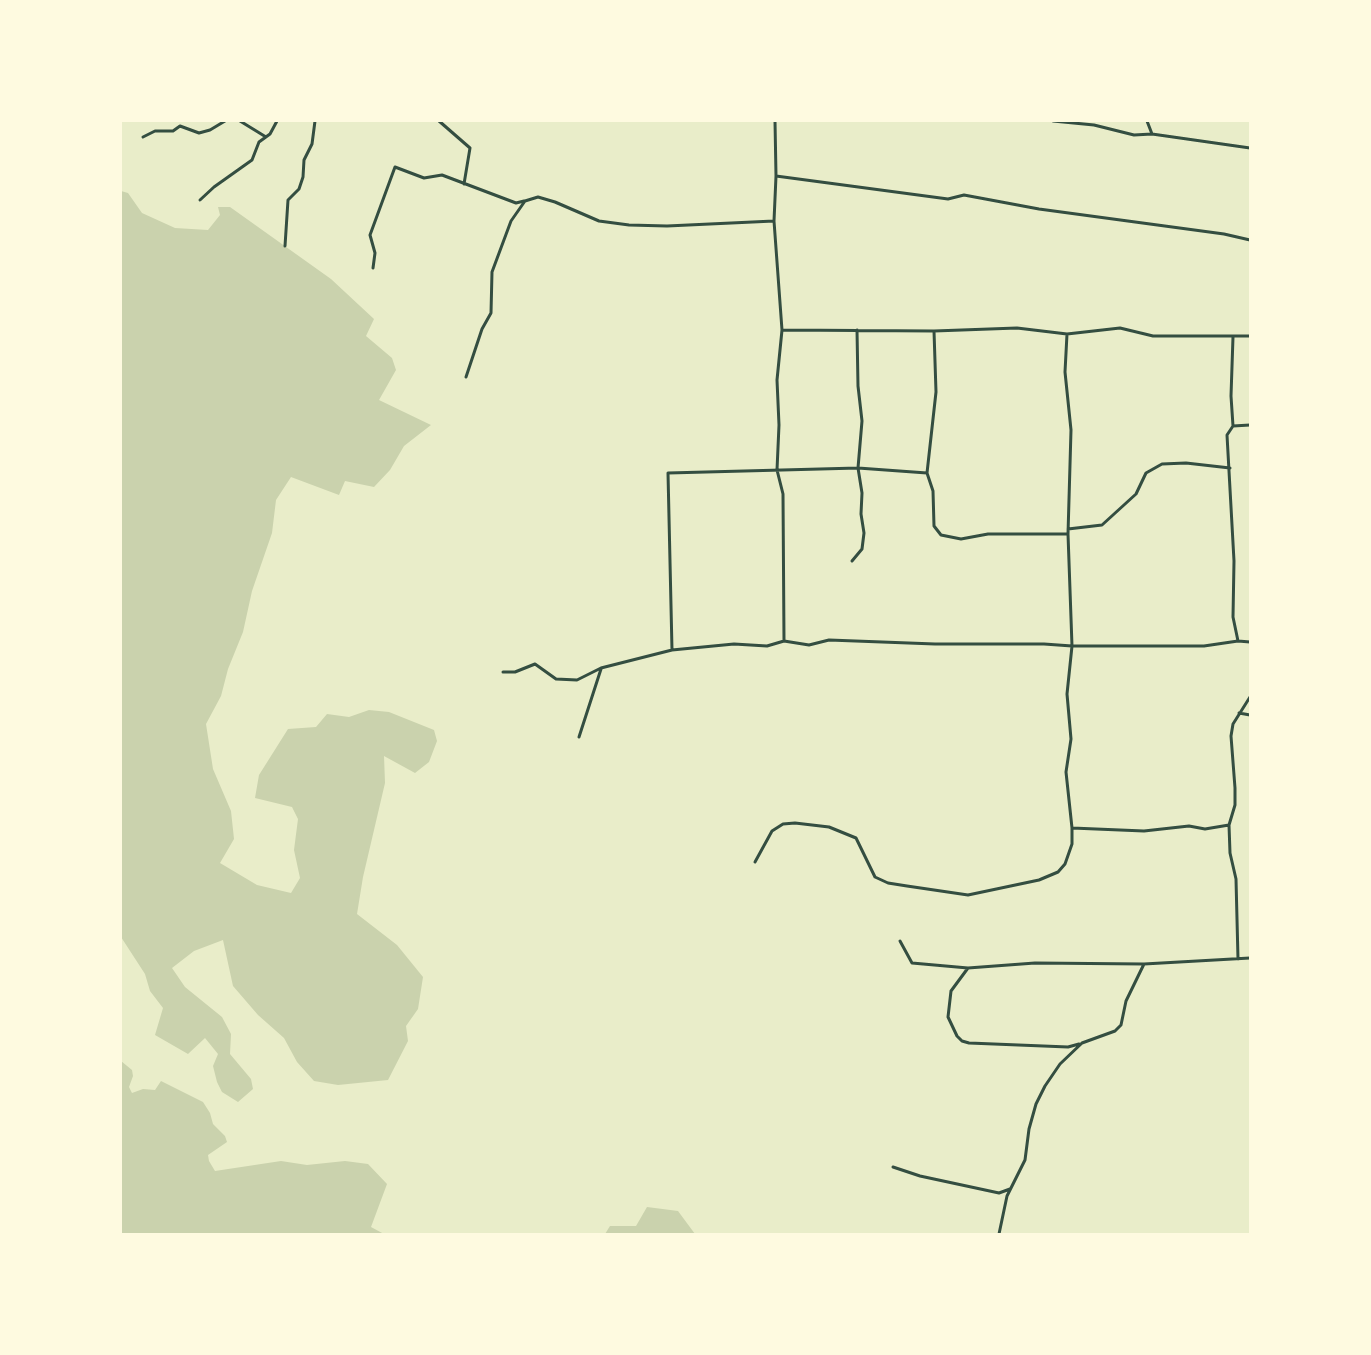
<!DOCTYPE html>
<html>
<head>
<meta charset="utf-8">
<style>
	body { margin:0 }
	#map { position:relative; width:1371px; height:1355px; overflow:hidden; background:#e9edc9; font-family:Figtree,sans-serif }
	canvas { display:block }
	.frame { position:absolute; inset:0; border:122px solid #fefae0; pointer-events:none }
</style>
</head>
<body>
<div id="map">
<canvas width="1371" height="1355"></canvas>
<div class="frame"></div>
</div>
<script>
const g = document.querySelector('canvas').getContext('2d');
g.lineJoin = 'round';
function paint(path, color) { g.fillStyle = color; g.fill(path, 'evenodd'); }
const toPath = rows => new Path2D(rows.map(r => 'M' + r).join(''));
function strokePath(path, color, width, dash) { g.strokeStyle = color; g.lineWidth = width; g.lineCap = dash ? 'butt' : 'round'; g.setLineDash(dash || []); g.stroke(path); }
const green = toPath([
	[121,191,128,193,142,213,175,228,208,230,220,215,218,207,230,207,331,279,374,319,366,336,392,358,396,370,379,400,431,425,404,446,390,470,374,487,345,481,339,495,291,477,276,500,272,533,252,591,243,632,228,669,221,696,206,724,213,769,231,811,234,839,220,863,257,885,291,893,300,878,294,850,298,819,292,807,255,798,259,775,288,729,316,727,327,714,349,717,369,710,389,712,434,730,437,741,429,762,415,773,384,756,385,783,363,877,357,914,397,945,423,977,418,1009,406,1026,408,1041,388,1080,338,1085,314,1081,297,1062,284,1038,258,1015,233,986,223,940,194,951,172,968,185,987,222,1017,231,1034,230,1054,251,1079,253,1089,238,1102,222,1092,217,1082,213,1066,218,1054,205,1038,188,1054,155,1035,163,1008,150,991,145,974,121,937],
	[121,1061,132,1070,133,1076,129,1087,132,1093,143,1089,155,1090,161,1081,203,1102,210,1113,213,1124,225,1136,227,1142,208,1155,209,1161,215,1171,281,1161,307,1165,345,1161,368,1164,387,1184,371,1227,384,1234,121,1234],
	[647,1207,678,1211,695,1234,605,1234,610,1226,636,1226]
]);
const minor = toPath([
	[240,121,266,137],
	[439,121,470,148,464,184],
	[775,121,776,176,774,221,782,330,777,380,779,425,777,470,783,494,784,641],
	[1053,121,1094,125,1134,135,1152,134,1250,148],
	[1147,121,1152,134],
	[143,137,155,131,173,131,180,126,199,133,210,130,225,121],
	[776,176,948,199,964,195,1039,209,1224,234,1250,240],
	[200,200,214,187,252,160,259,142,270,134,277,121],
	[285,246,288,200,299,189,303,177,304,160,312,144,315,121],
	[373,268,375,253,370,235,395,167,424,178,442,175,516,203,524,201],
	[782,330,934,331,1017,328,1067,334,1120,328,1153,336,1250,336],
	[1233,337,1231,396,1233,426,1227,435,1234,561,1233,617,1238,641],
	[466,377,482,329,491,313,492,272,511,221,525,201,538,197,555,202,599,221,629,225,667,226,774,221],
	[1233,426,1250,425],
	[927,473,933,491,934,526,941,535,961,539,988,534,1068,534],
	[1068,529,1102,525,1136,494,1146,473,1162,464,1186,463,1230,468],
	[852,561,862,549,864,533,861,514,862,493,858,468,862,421,858,386,857,330],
	[672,650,668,473,858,468,927,473,936,392,934,331],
	[503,672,515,672,535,664,556,679,577,680,601,668,672,650,734,644,767,646,784,641,809,645,829,640,935,644,1044,644,1072,646,1204,646,1238,641,1250,642],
	[1239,713,1250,715],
	[579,737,601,669],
	[1072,828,1144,831,1189,826,1205,829,1229,825],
	[755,862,772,831,783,824,795,823,829,827,856,838,875,877,888,883,907,886,968,895,1039,880,1058,872,1065,864,1072,844,1072,828,1066,772,1071,739,1067,694,1072,646,1068,534,1071,430,1065,372,1067,334],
	[900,941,912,963,968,968,1035,963,1144,964,1250,958],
	[1238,959,1236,879,1230,853,1229,825,1235,805,1235,788,1231,736,1233,724,1250,697],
	[968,968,951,991,948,1017,957,1036,962,1041,969,1043,1068,1047,1079,1044],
	[893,1167,920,1176,999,1193,1010,1189],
	[999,1234,1007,1196,1025,1160,1029,1129,1036,1104,1045,1086,1060,1064,1082,1043,1115,1031,1121,1025,1126,1001,1144,964]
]);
paint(green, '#cad2ad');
strokePath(minor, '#344e41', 3);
</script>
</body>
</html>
